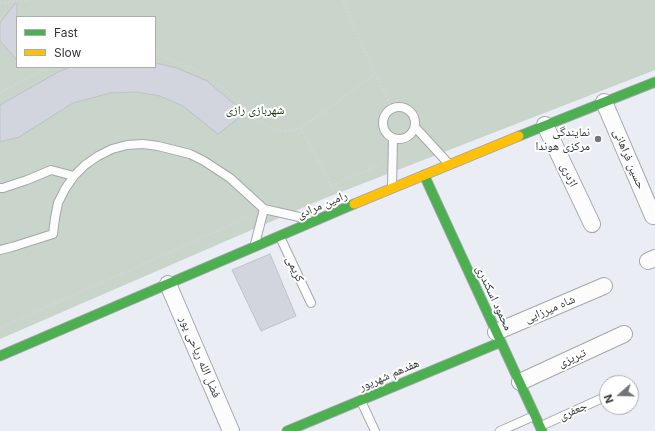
<!DOCTYPE html>
<html>
<head>
<meta charset="utf-8">
<style>
	body { margin:0 }
	#map { position:relative; width:655px; height:431px; overflow:hidden; background:#eaeef4; font-family:Inter,sans-serif }
	canvas { display:block }
	.legend { position:absolute; left:16px; top:16px; width:140px; height:52px; box-sizing:border-box; background:#fff; border:1px solid #acadaf; margin:0; padding:5px 7px; list-style:none; font-size:12px; color:#303337 }
	.legend li { display:flex; align-items:center; gap:8px; height:20px }
	.legend b { width:20px; border:1px solid #acadaf }
	.north { position:absolute; left:599px; top:375px; width:40px; height:40px; box-sizing:border-box; background:#fff; border:1px solid #acadaf; border-radius:50%; rotate:250deg; font-size:11px; font-weight:700; line-height:16px; text-align:center; color:#303337 }
	.north::after { content:''; display:block; margin:auto; width:14px; height:18px; background:#717479; clip-path:polygon(50% 0,100% 100%,50% 72%,0 100%) }
</style>
</head>
<body>
<div id="map">
<canvas width="655" height="431"></canvas>
<ul class="legend">
<li><b style="height:5px;background:#4caf50"></b>Fast</li>
<li><b style="height:5px;background:#ffc107"></b>Slow</li>
</ul>
<div class="north">N</div>
</div>
<script>
const g = document.querySelector('canvas').getContext('2d');
g.lineJoin = 'round';
function paint(path, color) { g.fillStyle = color; g.fill(path, 'evenodd'); }
const toPath = rows => new Path2D(rows.map(r => 'M' + r).join(''));
function strokePath(path, color, width, dash) { g.strokeStyle = color; g.lineWidth = width; g.lineCap = dash ? 'butt' : 'round'; g.setLineDash(dash || []); g.stroke(path); }
function drawText(font, color, halo, rows, align = 'center') {
  g.font = font + ' Inter,"Noto Naskh Arabic",sans-serif'; g.lineWidth = 4; g.setLineDash([]); g.textBaseline = 'middle'; g.strokeStyle = halo; g.fillStyle = color; for (const [text, x, y, turn = 0] of rows) {
    g.save(); g.translate(x, y); g.rotate((+turn || 0) * Math.PI / 180); g.textAlign = isNaN(turn) ? turn : align; if (halo) g.strokeText(text, 0, 0); g.fillText(text, 0, 0); g.restore();
  }
}
const green = toPath([
	[0,0,655,0,655,70,323,199,0,339],
	[17,17,155,17,155,67,17,67]
]);
const building = toPath([
	[17,1,17,60,0,41,0,23,17,1],
	[155,63,177,68,207,81,245,113,218,134,183,106,160,96,136,92,110,93,73,103,19,137,0,142,0,105,60,71,71,67,155,67,155,63],
	[270,254,296,316,261,331,232,270,270,254]
]);
const path = toPath([
	[0,3,33,0],
	[155,55,168,59,194,69,223,88,262,123,276,130,287,131,301,128,375,74,342,0],
	[375,74,392,108],
	[0,93,48,67],
	[301,128,334,191],
	[331,186,378,166],
	[0,328,248,217]
]);
const lane = toPath([
	'383 123a16 16 0 1 1 32 0a16 16 0 1 1-32 0Z',
	[415,127,448,163],
	[392,186,393,139],
	[0,188,3,188,27,180,51,170,74,176],
	[280,237,311,303],
	[255,244,264,209,308,219],
	[0,250,12,247,53,234,55,218,58,203,65,189,74,176,85,165,98,156,112,149,127,145,143,144,158,146,190,154,204,161,230,178,264,209],
	[361,401,375,431],
	[541,426,607,396],
	[500,431,534,416]
]);
const street = toPath([
	[604,102,653,216],
	[545,125,592,224],
	[648,261,655,258],
	[168,284,231,431],
	[496,332,604,286],
	[520,382,624,334]
]);
const fast = toPath([
	[519,136,655,82],
	[424,175,542,431],
	[0,356,354,204],
	[287,431,501,342]
]);
const slow = toPath([
	[354,204,519,136]
]);
const markers = [
	[598,139,4,"#717479"]
];
const parkNames = [
	["شهربازی رازی",255,110]
];
const poiNames = [
	["نمایندگی",590,132],
	["مرکزی هوندا",590,146]
];
const streetNames = [
	["حسین فراهانی",629,159,67],
	["اژدری",569,175,65],
	["رامین مرادی",322,205,-23],
	["کریمی",295,269,65],
	["محمود اسکندری",494,298,65],
	["شاه میرزایی",550,309,-23],
	["فضل الله ریاحی پور",200,357,67],
	["تبریزی",572,358,-24],
	["هفدهم شهریور",389,375,-23],
	["جعفری",573,411,-24]
];
paint(green, '#c9d4cb');
paint(building, '#d3d5de');
strokePath(building, '#bfc1c6', 1);
strokePath(lane, '#a4a7ab', 10);
strokePath(street, '#a4a7ab', 18);
strokePath(fast, '#a4a7ab', 11);
strokePath(slow, '#a4a7ab', 11);
strokePath(path, '#d3d4d5', 2.5, [2, 2]);
strokePath(lane, '#fcfcfd', 8);
strokePath(street, '#fcfcfd', 16);
strokePath(fast, '#4caf50', 9);
strokePath(slow, '#ffc107', 9);
for (const [x, y, r, color] of markers) { const dot = new Path2D(); dot.arc(x, y, r, 0, 2 * Math.PI); g.fillStyle = color; g.fill(dot); strokePath(dot, '#fff', 1.5); }
drawText('12px', '#153109', '#fff', parkNames);
drawText('12px', '#303337', '#fff', poiNames, 'right');
drawText('12px', '#303337', '#fff', streetNames);
</script>
</body>
</html>
